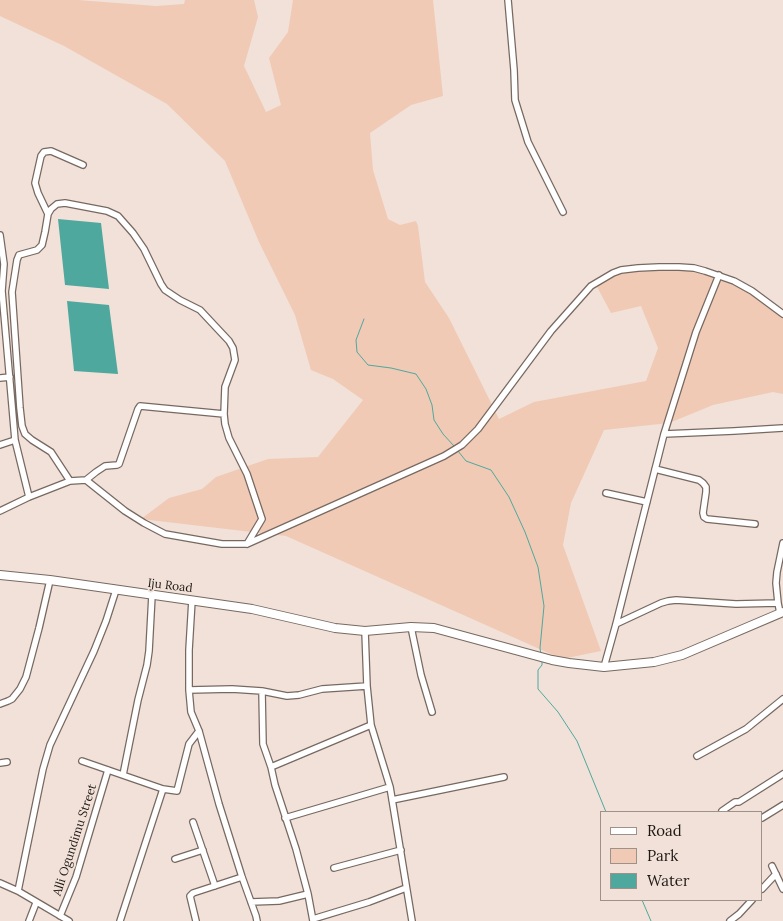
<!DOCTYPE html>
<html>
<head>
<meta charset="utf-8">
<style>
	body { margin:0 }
	#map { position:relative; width:783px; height:921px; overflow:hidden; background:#f1e1d8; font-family:Lora,serif }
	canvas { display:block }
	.legend { position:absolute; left:600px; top:811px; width:162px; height:90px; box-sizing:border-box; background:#f1e1d8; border:1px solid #9d918a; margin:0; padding:6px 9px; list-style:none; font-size:15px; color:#1e1815 }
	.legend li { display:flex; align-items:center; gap:10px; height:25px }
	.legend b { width:25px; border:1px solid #9d918a }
</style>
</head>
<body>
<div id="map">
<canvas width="783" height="921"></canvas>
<ul class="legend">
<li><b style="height:6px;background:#fff"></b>Road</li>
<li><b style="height:14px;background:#f0cab5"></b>Park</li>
<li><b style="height:14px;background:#4fa89e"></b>Water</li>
</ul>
</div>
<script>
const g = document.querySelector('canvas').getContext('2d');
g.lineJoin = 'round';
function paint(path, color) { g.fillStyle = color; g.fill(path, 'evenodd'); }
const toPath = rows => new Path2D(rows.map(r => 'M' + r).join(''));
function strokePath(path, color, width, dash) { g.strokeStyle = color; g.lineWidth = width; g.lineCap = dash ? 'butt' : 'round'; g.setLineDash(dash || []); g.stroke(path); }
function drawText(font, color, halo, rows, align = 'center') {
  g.font = font + ' Lora,serif'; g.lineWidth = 4; g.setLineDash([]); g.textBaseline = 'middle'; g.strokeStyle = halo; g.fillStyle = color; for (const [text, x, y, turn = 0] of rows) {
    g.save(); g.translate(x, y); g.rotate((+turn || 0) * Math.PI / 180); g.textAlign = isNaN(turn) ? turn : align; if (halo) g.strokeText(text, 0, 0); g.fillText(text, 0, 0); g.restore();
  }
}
const green = toPath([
	[0,0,78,0,156,6,184,4,185,0,254,0,258,17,244,66,266,112,281,105,269,58,288,32,293,0,433,0,443,96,411,105,370,133,373,170,388,219,400,225,416,221,418,226,425,282,449,318,499,419,534,402,646,381,658,348,641,306,611,313,596,285,614,275,653,268,705,272,743,289,783,316,783,394,773,392,713,405,669,423,604,430,571,503,563,545,601,651,562,659,286,536,141,519,169,498,202,489,216,477,268,459,318,457,363,400,333,379,311,370,295,315,259,242,225,161,167,104,64,46,0,16]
]);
const water = toPath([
	[58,219,101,223,109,289,65,285],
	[67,301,109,305,118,374,74,371]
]);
const stream = toPath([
	[364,319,356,340,357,352,368,365,391,368,416,374,426,389,432,405,434,420,443,434,454,446],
	[458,451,466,461,491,470,509,497,525,532,538,567,544,606,540,648,541,655],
	[542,661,542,665,538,670,538,689,558,712,577,741,606,812],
	[642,900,651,921]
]);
const minor = toPath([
	[508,0,514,70,515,100,528,142,563,212],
	[48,214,38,193,35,183,41,156,44,152,51,151,83,165],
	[0,235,4,264,2,291,15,440,29,497],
	[0,378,10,377],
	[664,434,734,431,783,428],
	[0,445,15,440],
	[655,469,699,480,703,483,706,487,706,492,703,513,704,517,707,519,755,524],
	[86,480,125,511,144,523,165,534,222,544,247,544,444,456,462,445,478,429,551,331,591,286,613,273,621,270,638,268,659,267,679,267,694,268,705,271,734,281,752,291,783,314],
	[70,481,51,452,32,440,25,434,22,426,20,408,12,292,17,260,19,255,37,250,42,245,45,232,48,214,51,209,57,204,65,203,107,211,118,216,133,233,144,249,161,284,165,290,180,300,200,310,229,341,233,348,235,360,225,387,224,414,225,424,229,438,247,474,262,519,247,544],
	[606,493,647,502],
	[0,511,29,497,70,481,86,480,96,472,105,466,117,465,119,464,138,409,140,406,224,414],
	[192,600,189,650,189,690,191,712,199,731,219,804,242,877,256,916,257,921],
	[778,603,776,583,777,572,783,543],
	[616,624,661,603,668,601,676,600,736,604,778,603,780,613],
	[411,627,421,675,432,712],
	[365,631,367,686,371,725,390,787,412,921],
	[604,667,616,624,664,434,696,332,719,275],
	[189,690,232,689,262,691,287,696,299,695,322,689,367,686],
	[262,691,263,744,271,767,275,785,296,849,308,894,313,921],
	[0,704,8,701,12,699,20,689,26,677,39,628,50,580],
	[697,756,746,729,783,699],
	[82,761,163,789,177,791,189,744,199,731],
	[0,763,7,762],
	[271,767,371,725],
	[123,775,138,700,147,665,149,651,152,595],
	[392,800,504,777],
	[722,811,735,802,739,802,783,774],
	[285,818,390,787],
	[762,818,783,805],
	[193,822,215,886],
	[175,859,203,850],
	[772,866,783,889],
	[334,868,401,850],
	[0,883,18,891,69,921],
	[762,889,776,874],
	[18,891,38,793,43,769,50,745,94,651,106,621,116,590],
	[251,902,279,901,308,894],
	[60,916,76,877,108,770],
	[313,919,369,902,406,888],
	[29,921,36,903],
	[120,921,163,789],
	[196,921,190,896,193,893,242,877],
	[730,921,739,914,752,900]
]);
const secondary = toPath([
	[0,575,50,580,252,609,335,628,365,631,411,627,434,628,552,660,569,663,604,667,654,662,682,655,783,612]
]);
const streetNames = [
	["Iju Road",170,586,7],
	["Alli Ogundimu Street",75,840,-72]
];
paint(green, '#f0cab5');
paint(water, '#4fa89e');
strokePath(stream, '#4fa89e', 1);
strokePath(minor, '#776961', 8);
strokePath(secondary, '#776961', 10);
strokePath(minor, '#fff', 5.5);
strokePath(secondary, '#fff', 8);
drawText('12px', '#1e1815', '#f1e1d8', streetNames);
</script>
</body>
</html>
